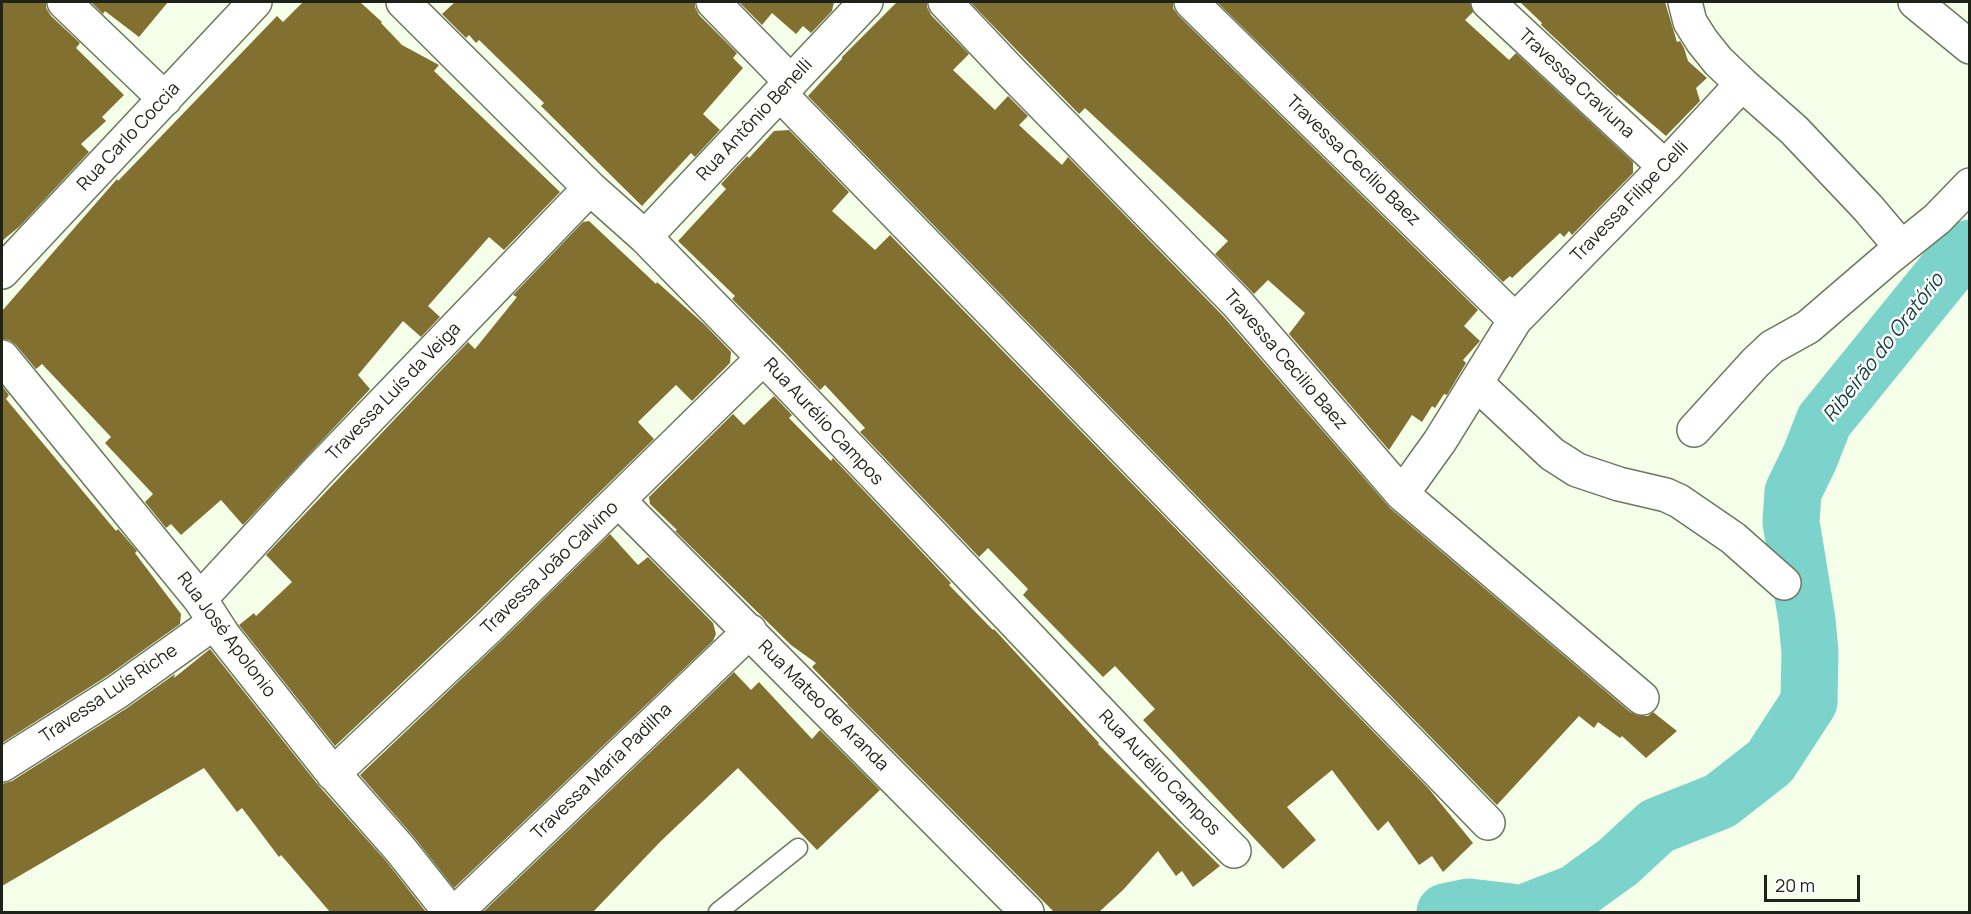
<!DOCTYPE html>
<html>
<head>
<meta charset="utf-8">
<style>
	body { margin:0 }
	#map { position:relative; width:1971px; height:914px; overflow:hidden; background:#f5fee8; font-family:Manrope,sans-serif }
	canvas { display:block }
	.frame { position:absolute; inset:0; border:3px solid #1e2218; pointer-events:none }
	.scale { position:absolute; left:1764px; top:875px; width:96px; height:27px; box-sizing:border-box; border:3px solid #1e2218; border-top:0; padding-left:8px; font-size:18px; line-height:21px; white-space:nowrap; color:#1e2218; -webkit-text-stroke:4px #fff; paint-order:stroke }
</style>
</head>
<body>
<div id="map">
<canvas width="1971" height="914"></canvas>
<div class="frame"></div>
<div class="scale">20 m</div>
</div>
<script>
const g = document.querySelector('canvas').getContext('2d');
g.lineJoin = 'round';
const toPath = rows => new Path2D(rows.map(r => 'M' + r).join(''));
function strokePath(path, color, width, dash) { g.strokeStyle = color; g.lineWidth = width; g.lineCap = dash ? 'butt' : 'round'; g.setLineDash(dash || []); g.stroke(path); }
function paint(path, color) { g.fillStyle = color; g.fill(path, 'evenodd'); }
function drawText(font, color, halo, rows, align = 'center') {
  g.font = font + ' Manrope,sans-serif'; g.lineWidth = 5; g.setLineDash([]); g.textBaseline = 'middle'; g.strokeStyle = halo; g.fillStyle = color; for (const [text, x, y, turn = 0] of rows) {
    g.save(); g.translate(x, y); g.rotate((+turn || 0) * Math.PI / 180); g.textAlign = isNaN(turn) ? turn : align; if (halo) g.strokeText(text, 0, 0); g.fillText(text, 0, 0); g.restore();
  }
}
const river = toPath([
	[1445,912,1469,907,1512,912],
	[1526,912,1575,893,1618,862,1657,826,1720,801,1770,762,1809,702,1810,652,1807,620,1791,522,1793,492,1810,457,1824,421,1949,267,1970,248]
]);
const building = toPath([
	[2,2,46,2,46,8,51,16,80,43,76,48,124,95,102,117,106,121,81,144,89,152,20,226,2,241],
	[91,2,168,2,139,37,105,11,103,14],
	[303,2,360,2,382,22,381,23,402,45,439,65,434,71,560,192,504,250,489,237,428,306,440,317,421,337,403,321,358,375,370,389,243,525,221,500,181,535,171,524,166,528,145,502,153,494,105,443,111,437,42,364,36,369,16,345,9,340,2,339,2,311,117,179,118,181,277,16,283,22],
	[455,2,695,2,695,7,699,15,737,53,733,58,743,68,703,114,720,130,695,157,691,153,642,206,541,106,544,103,479,40,476,43,469,35,466,38,442,14],
	[739,2,834,2,832,11,811,33,803,26,796,34,772,13,762,25],
	[897,2,927,2,927,7,931,15,969,54,953,70,995,110,1008,96,1028,116,1019,125,1062,165,1068,157,1223,316,1390,508,1630,712,1639,716,1648,716,1653,712,1677,731,1646,758,1622,736,1620,738,1598,722,1594,728,1579,716,1497,805,1494,802,808,96,842,59,842,57],
	[970,2,1173,2,1173,8,1178,15,1478,310,1464,326,1480,341,1463,360,1466,363,1447,395,1444,394,1435,408,1432,406,1422,422,1412,415,1389,450,1289,334,1305,313,1268,280,1254,294,1215,254,1228,241,1085,108,1079,114],
	[1217,2,1470,2,1473,12,1465,20,1509,60,1516,53,1633,162,1633,173,1572,235,1569,231,1564,237,1560,233,1512,278,1510,276,1503,282],
	[1520,2,1665,2,1677,42,1680,41,1684,48,1688,61,1707,78,1696,88,1700,101,1666,136,1617,94,1618,97,1541,25,1542,23],
	[789,130,849,192,832,211,875,250,890,235,1429,789,1473,843,1443,872,1432,856,1419,865,1388,821,1378,831,1332,770,1287,807,1316,840,1283,869,1143,720,1155,709,1115,666,1103,677,1023,595,1028,589,988,548,979,557,860,432,865,428,825,385,820,390,780,347,732,299,735,296,678,241,726,189,721,184,747,156,749,158,774,131],
	[589,221,656,284,657,282,705,325,731,352,730,363,692,401,676,385,638,422,654,439,476,613,335,746,239,625,254,613,256,616,292,582,266,555,468,342,475,349,517,297,513,295,583,222],
	[2,386,9,395,6,399,116,531,118,529,137,551,135,553,181,614,180,624,107,676,2,743],
	[774,396,792,415,789,418,831,461,833,458,951,583,949,585,993,630,994,629,1099,743,1098,744,1220,866,1193,887,1182,871,1176,876,1158,851,1123,890,1099,912,1054,912,847,704,848,704,812,667,816,663,791,645,675,531,677,530,650,504,649,497,733,414,744,425],
	[610,534,638,565,648,557,713,623,716,634,713,641,454,888,414,837,360,775,502,640],
	[210,649,319,786,386,861,426,912,330,912,281,855,279,857,242,808,237,812,204,768,2,886,2,784,12,781,127,708,175,674,174,678],
	[734,672,751,690,759,682,812,739,820,730,880,790,817,850,738,768,661,841,593,912,483,912]
]);
const service = toPath([
	[718,912,798,848]
]);
const minor = toPath([
	[64,2,165,99],
	[403,2,590,188,645,237,779,374,1193,810,1234,851],
	[713,2,791,82],
	[945,2,1011,72,1237,303,1402,494,1642,698],
	[1191,2,1515,320],
	[1488,2,1665,167],
	[1915,2,1970,47],
	[1742,84,1794,130,1868,208,1901,247],
	[780,94,1488,823],
	[645,237,866,2],
	[2,272,255,2],
	[2,357,200,599,224,636,327,766,400,849,450,912],
	[1476,383,1552,454,1577,470,1619,484,1666,495,1679,501,1733,538,1784,583],
	[1694,430,1755,363,1772,347,1808,327,1886,260,1937,219,1970,185],
	[1402,494,1440,441,1515,320,1665,167,1742,84,1718,61,1702,41,1690,22,1685,2],
	[619,501,1027,912],
	[200,599,318,471,590,188],
	[2,765,117,692,215,622],
	[333,774,489,627,763,358],
	[456,912,750,631]
]);
const streetNames = [
	["Travessa Craviuna",1576,84,43],
	["Rua Antônio Benelli",755,120,-47],
	["Rua Carlo Coccia",129,137,-47],
	["Travessa Cecílio Baez",1353,161,44],
	["Travessa Filipe Celli",1630,202,-46],
	["Travessa Cecilio Baez",1285,360,49],
	["Travessa Luís da Veiga",394,392,-46],
	["Rua Aurélio Campos",823,422,47],
	["Travessa João Calvino",550,568,-44],
	["Rua José Apolonio",226,635,53],
	["Travessa Luís Riche",109,694,-34],
	["Rua Mateo de Aranda",823,706,45],
	["Travessa Maria Padilha",602,772,-44],
	["Rua Aurélio Campos",1159,773,46]
];
const waterNames = [
	["Ribeirão do Oratório",1884,348,-52]
];
strokePath(river, '#7bd3cb', 57);
paint(building, '#827030');
strokePath(service, '#6d775f', 21);
strokePath(minor, '#6d775f', 36);
strokePath(service, '#fff', 18);
strokePath(minor, '#fff', 33);
drawText('18px', '#1e2218', '#fff', streetNames);
drawText('italic 20px', '#19433f', '#fff', waterNames);
</script>
</body>
</html>
